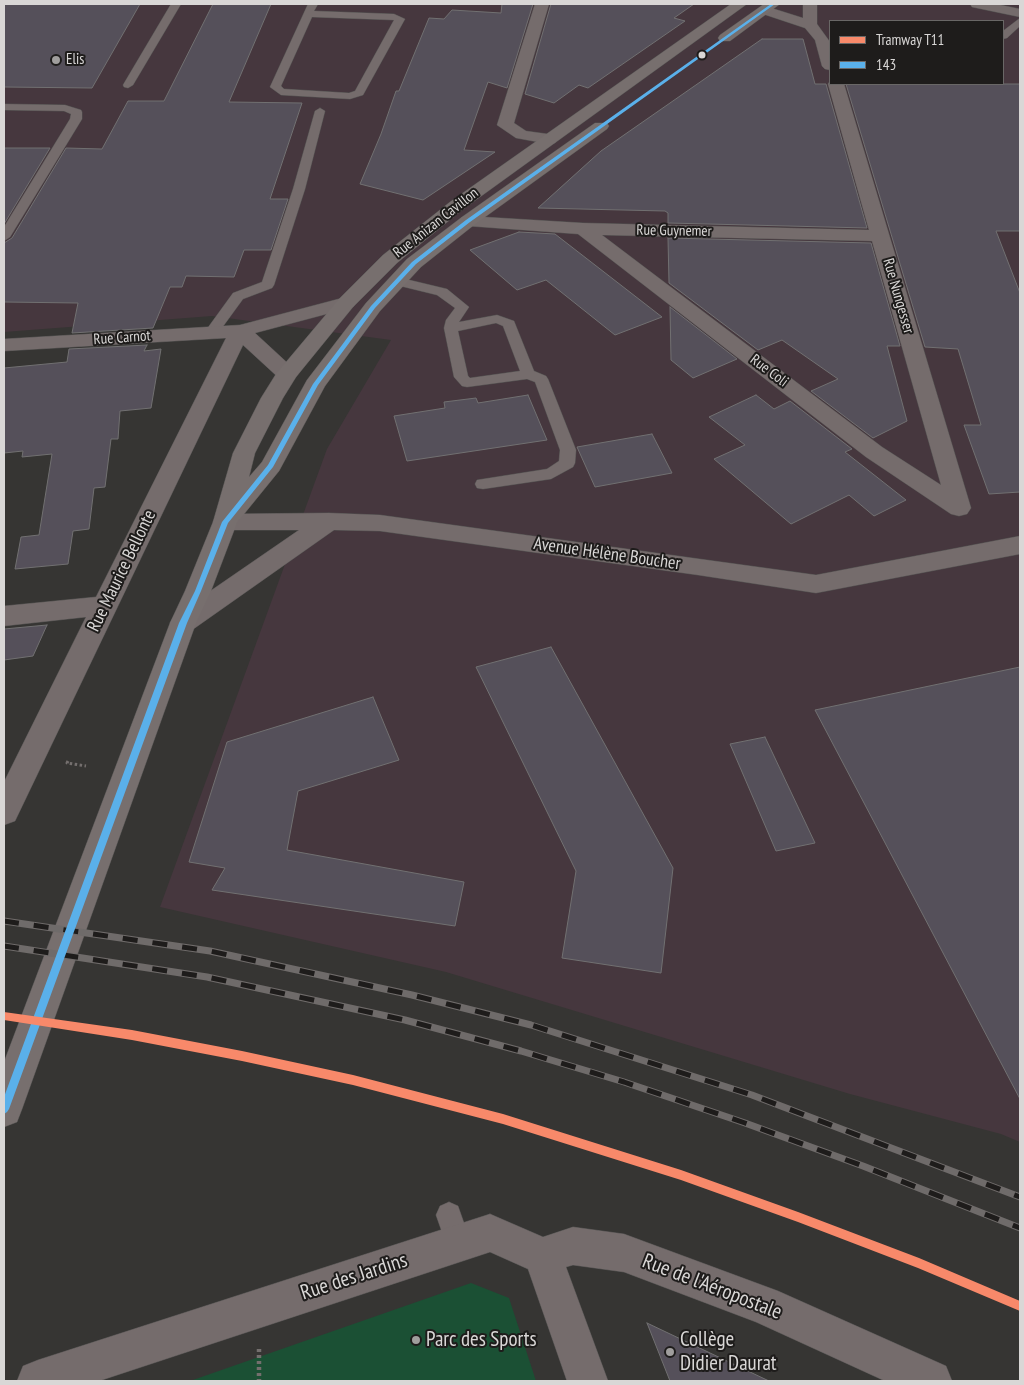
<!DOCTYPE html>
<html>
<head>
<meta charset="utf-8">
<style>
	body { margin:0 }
	#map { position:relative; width:1024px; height:1385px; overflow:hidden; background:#363533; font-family:"PT Sans Narrow",sans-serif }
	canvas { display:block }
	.frame { position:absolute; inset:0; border:5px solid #d9d7d6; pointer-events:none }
	.legend { position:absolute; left:829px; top:20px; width:175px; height:65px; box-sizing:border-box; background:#1e1c1b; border:1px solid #696766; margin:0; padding:6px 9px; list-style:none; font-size:15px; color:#d9d7d6 }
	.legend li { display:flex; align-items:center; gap:10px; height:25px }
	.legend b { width:25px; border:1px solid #696766 }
</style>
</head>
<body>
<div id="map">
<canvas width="1024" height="1385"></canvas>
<div class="frame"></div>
<ul class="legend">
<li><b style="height:6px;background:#f8896a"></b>Tramway T11</li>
<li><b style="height:6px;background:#5ab0ea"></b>143</li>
</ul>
</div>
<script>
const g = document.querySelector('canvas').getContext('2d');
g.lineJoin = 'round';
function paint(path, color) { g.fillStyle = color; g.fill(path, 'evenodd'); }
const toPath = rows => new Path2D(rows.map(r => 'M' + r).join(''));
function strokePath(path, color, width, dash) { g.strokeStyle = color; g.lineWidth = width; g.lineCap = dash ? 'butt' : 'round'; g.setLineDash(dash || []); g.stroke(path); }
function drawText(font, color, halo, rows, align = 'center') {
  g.font = font + ' "PT Sans Narrow",sans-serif'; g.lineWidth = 4; g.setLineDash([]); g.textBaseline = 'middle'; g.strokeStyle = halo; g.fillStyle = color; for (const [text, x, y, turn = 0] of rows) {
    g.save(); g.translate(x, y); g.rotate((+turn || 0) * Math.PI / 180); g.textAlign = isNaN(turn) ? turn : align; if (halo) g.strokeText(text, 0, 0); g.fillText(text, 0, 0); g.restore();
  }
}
const industrial = toPath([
	[9,4,1020,4,1020,1142,1001,1134,850,1094,446,972,160,907,327,449,391,340,212,316,4,332,4,10],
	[830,21,1003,21,1003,84,830,84]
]);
const green = toPath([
	[471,1283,509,1298,536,1381,190,1381]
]);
const building = toPath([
	[4,4,140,4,92,88,4,87,4,4],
	[213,4,271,4,229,102,302,103,270,199,288,199,271,250,244,250,234,277,186,276,182,287,170,287,153,328,72,333,78,303,4,302,4,243,12,238,66,148,102,149,128,101,164,101,213,4],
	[502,4,533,4,507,88,488,82,464,150,495,152,423,200,360,184,381,134,396,91,399,91,429,18,444,19,452,10,501,13,502,4],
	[551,4,694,4,674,18,685,21,588,88,579,85,554,103,525,94,551,4],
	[762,39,803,39,815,84,826,84,867,228,668,223,668,213,665,211,538,208,601,151,762,39],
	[846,84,1020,84,1020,231,996,231,1020,293,1020,492,989,494,964,425,981,425,958,349,925,347,846,84],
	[4,148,50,148,4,224,4,148],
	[519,232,555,234,662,317,615,335,546,280,517,290,470,250,519,232],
	[668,238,871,243,900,346,887,346,907,421,873,438,811,391,838,379,782,340,758,350,669,283,668,238],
	[670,307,737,359,693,378,671,360,670,307],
	[147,345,144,351,161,349,151,408,120,411,118,439,111,439,105,487,94,488,89,529,73,531,68,564,15,569,21,537,39,535,52,454,22,457,23,451,4,453,4,368,67,362,69,349,147,345],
	[528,395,547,440,407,461,394,416,445,408,444,402,476,398,478,403,528,395],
	[756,395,774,409,790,401,852,449,845,452,906,500,874,516,849,495,791,524,714,459,745,445,709,417,756,395],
	[652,434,672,473,595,487,577,447,652,434],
	[47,625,33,656,4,660,4,629,47,625],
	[551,647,673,868,661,973,562,958,576,871,476,667,551,647],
	[1020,667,1020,1099,815,710,1020,667],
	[373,697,399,760,298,791,287,850,464,882,455,926,212,890,225,868,189,862,227,742,373,697],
	[765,737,815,843,776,851,730,744,765,737],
	[647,1323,769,1381,670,1381,647,1323]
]);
const pathFar1 = toPath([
	[68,761,67,763,86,766]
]);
const path = toPath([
	[259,1349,259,1381]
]);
const service = toPath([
	[171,4,181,4,133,85,128,88,124,87,123,85,171,4],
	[308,4,318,4,314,11,394,14,405,19,363,95,350,99,281,95,270,87,308,4],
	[312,17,394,20,355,91,349,93,284,89,281,86,312,17],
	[1020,18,1020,26,1007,38,1003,39,1003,31,1020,18],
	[4,104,65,105,81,110,82,112,82,119,10,237,4,241,4,227,70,119,71,114,64,111,4,110,4,104],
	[320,108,325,111,305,189,274,285,272,288,243,299,216,336,206,336,204,333,233,293,262,282,293,189,315,111,320,108],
	[397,277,447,289,469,307,459,322,497,315,514,321,534,371,546,376,548,379,576,450,575,463,573,467,551,479,483,489,477,488,475,484,477,480,547,469,559,461,560,450,535,382,527,379,467,387,462,386,454,377,444,328,446,320,455,308,437,295,392,284,390,281,392,278,397,277],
	[496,323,503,326,520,371,470,378,468,376,458,331,496,323],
	[449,1202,458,1206,471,1243,467,1252,458,1256,449,1252,436,1215,440,1206,449,1202]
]);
const minor = toPath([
	[535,4,549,4,514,123,526,131,555,135,557,139,555,143,549,144,516,138,497,125,535,4],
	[803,4,817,4,817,24,830,42,830,70,825,69,822,66,815,40,805,28,760,13,758,10,765,6,803,18,803,4],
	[970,4,996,4,1020,9,1020,17,972,7,970,4],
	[830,81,830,84,844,84,971,508,967,514,959,516,951,514,866,457,578,234,468,226,462,225,459,221,462,217,468,216,583,223,869,230,828,84,830,81],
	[602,235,872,241,941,485,882,447,602,235],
	[346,297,353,299,356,303,353,307,255,333,294,369,298,374,294,379,287,380,280,379,243,345,15,821,4,825,4,782,86,617,4,626,4,606,96,597,226,338,4,351,4,339,240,325,346,297],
	[329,513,380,515,816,575,1020,536,1020,554,816,593,698,575,380,531,334,530,192,630,183,633,174,630,170,623,174,616,299,530,225,530,216,528,213,522,216,516,225,514,329,513],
	[490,1214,543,1237,573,1227,624,1234,778,1291,946,1366,952,1381,885,1381,756,1322,624,1272,573,1265,566,1267,608,1381,567,1381,528,1269,490,1252,99,1381,17,1381,23,1366,38,1360,490,1214]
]);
const secondary = toPath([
	[731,4,747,4,462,210,397,263,353,307,296,377,283,398,255,453,249,477,262,462,307,380,366,303,407,259,462,217,595,123,607,123,609,126,607,129,474,225,421,267,380,311,325,386,279,471,240,519,238,520,211,591,196,623,22,1109,17,1122,4,1127,4,1062,170,623,185,591,213,522,233,453,261,398,276,374,339,299,383,255,450,202,731,4],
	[764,4,780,4,730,41,720,41,718,38,720,35,764,4]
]);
const rail = toPath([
	[4,921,210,951,412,995,531,1025,752,1095,1020,1197],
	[4,946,207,977,405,1020,521,1051,624,1082,745,1123,863,1166,1020,1228]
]);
const bus1 = toPath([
	[771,4,775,4,470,222,416,264,375,308,318,385,273,467,228,523,201,591,187,623,9,1109,7,1112,4,1114,4,1097,179,623,195,591,222,522,268,465,313,384,371,306,412,262,466,220,771,4]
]);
const tram1 = toPath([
	[4,1012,132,1030,242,1051,353,1075,503,1114,681,1170,798,1212,919,1258,1020,1301,1020,1311,918,1268,798,1222,681,1180,503,1124,353,1085,242,1061,132,1040,4,1020,4,1012]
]);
const markers = [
	[702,55,4.5,"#d9d7d6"],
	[56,60,5,"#a09e9d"],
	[416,1340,5,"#a09e9d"],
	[670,1352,5,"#a09e9d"]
];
const farPoinames = [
	["Elis",66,60]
];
const farStreetnames = [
	["Rue Anizan Cavillon",436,223,-38],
	["Rue Guynemer",674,231,1],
	["Rue Nungesser",898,296,74],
	["Rue Carnot",122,338,-4],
	["Rue Coli",769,371,37]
];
const streetNames = [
	["Avenue Hélène Boucher",607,554,8],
	["Rue Maurice Bellonte",122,571,-64]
];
const nearStreetnames = [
	["Rue des Jardins",354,1277,-18],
	["Rue de l'Aéropostale",712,1287,21]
];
const nearPoinames = [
	["Parc des Sports",426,1340],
	["Collège",680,1340],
	["Didier Daurat",680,1364]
];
paint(industrial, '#46373e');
paint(green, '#1b5034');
paint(building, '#55505a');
strokePath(building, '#717071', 1);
strokePath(service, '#535251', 1);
strokePath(minor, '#535251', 1);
strokePath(secondary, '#535251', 1);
strokePath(pathFar1, '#746f6e', 3, [2.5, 2.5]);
strokePath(path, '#746f6e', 4.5, [3, 3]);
paint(service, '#756c6c');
paint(minor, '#756c6c');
paint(secondary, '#776f6e');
strokePath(rail, '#6f6b6a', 7);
strokePath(rail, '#1e1c1b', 5, [15]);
paint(bus1, '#5ab0ea');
paint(tram1, '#f8896a');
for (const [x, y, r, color] of markers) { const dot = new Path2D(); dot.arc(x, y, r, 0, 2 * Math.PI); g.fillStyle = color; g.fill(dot); strokePath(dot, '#1e1c1b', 2); }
drawText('15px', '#d9d7d6', '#1e1c1b', farPoinames, 'left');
drawText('15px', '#d9d7d6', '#1e1c1b', farStreetnames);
drawText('18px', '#d9d7d6', '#1e1c1b', streetNames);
drawText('21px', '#d9d7d6', '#1e1c1b', nearStreetnames);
drawText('21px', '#d9d7d6', '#1e1c1b', nearPoinames, 'left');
</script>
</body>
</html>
